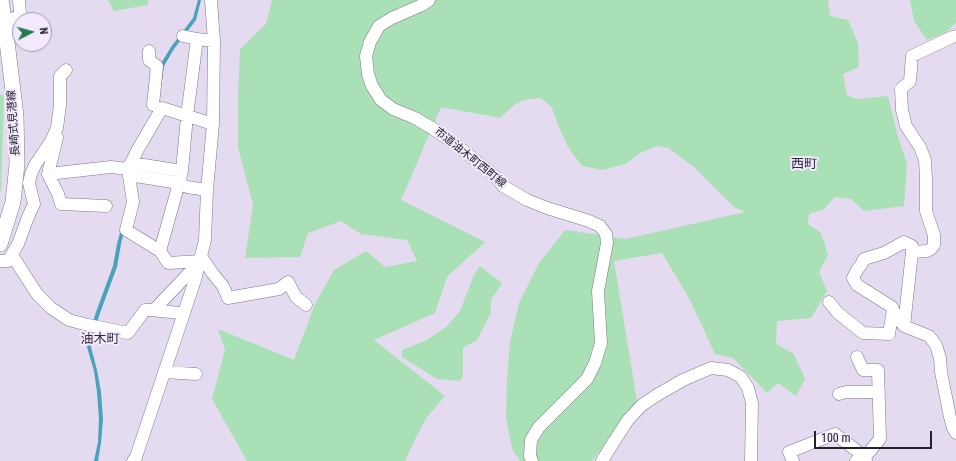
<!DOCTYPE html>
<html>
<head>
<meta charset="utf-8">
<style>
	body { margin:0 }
	#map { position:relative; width:956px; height:461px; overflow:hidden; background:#e4dbf0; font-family:"Roboto Condensed",sans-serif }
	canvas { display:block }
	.north { position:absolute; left:12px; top:12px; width:40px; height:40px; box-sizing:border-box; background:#f2e9fd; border:1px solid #a099a8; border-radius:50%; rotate:84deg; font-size:11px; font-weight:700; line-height:16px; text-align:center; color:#242128 }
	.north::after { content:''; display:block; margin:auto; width:14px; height:18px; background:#22794d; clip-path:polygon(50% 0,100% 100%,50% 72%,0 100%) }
	.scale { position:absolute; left:814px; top:431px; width:118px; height:18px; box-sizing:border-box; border:2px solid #242128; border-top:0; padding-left:5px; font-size:12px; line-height:14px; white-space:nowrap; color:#242128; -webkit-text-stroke:3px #f2e9fd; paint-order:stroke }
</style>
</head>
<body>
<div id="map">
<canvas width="956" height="461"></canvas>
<div class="north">N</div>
<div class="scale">100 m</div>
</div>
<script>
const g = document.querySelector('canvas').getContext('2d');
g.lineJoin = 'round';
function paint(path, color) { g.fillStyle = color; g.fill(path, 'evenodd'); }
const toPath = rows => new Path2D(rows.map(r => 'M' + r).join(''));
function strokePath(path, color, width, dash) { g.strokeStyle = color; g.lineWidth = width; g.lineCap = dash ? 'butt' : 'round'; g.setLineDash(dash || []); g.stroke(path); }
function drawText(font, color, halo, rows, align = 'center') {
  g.font = font + ' "Roboto Condensed","Noto Sans JP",sans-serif'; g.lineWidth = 4; g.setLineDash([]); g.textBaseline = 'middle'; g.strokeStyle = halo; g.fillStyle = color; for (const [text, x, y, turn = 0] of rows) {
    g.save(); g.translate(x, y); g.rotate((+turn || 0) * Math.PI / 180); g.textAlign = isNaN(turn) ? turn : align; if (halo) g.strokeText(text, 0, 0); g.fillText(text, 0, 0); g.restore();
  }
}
const green = toPath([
	[108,0,148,0,148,5,114,11],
	[272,0,828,0,830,16,848,20,858,43,859,67,843,74,847,95,857,99,888,96,897,133,907,164,904,206,864,211,851,199,835,197,824,209,809,214,808,224,821,233,828,255,819,272,827,291,811,318,777,321,776,344,794,354,805,379,796,396,778,383,767,393,733,358,715,354,690,300,662,253,614,261,637,401,592,461,520,461,512,449,506,417,507,380,510,342,519,303,539,263,565,230,626,239,745,212,734,207,694,167,668,148,657,146,640,153,627,163,603,170,582,166,568,147,559,127,551,106,540,98,524,100,514,105,500,118,441,107,401,200,485,242,447,277,435,313,374,340,445,396,427,417,416,437,405,461,247,461,212,399,225,350,218,329,294,360,315,304,334,270,366,251,385,267,417,261,407,240,361,234,341,221,308,233,300,257,245,258,253,205,238,147,238,98,240,49,266,24],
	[910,0,956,0,956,23,954,24,947,32,927,40,914,21],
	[0,94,4,96,1,191,0,192],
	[480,266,502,283,491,300,491,313,477,340,463,348,463,376,460,381,437,379,402,357,402,350,427,340,446,327,460,311,474,275]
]);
const water = toPath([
	[198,0,201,0,196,20,174,49,164,66,159,101,156,114,128,165,127,177,131,203,121,244,117,267,100,313,94,333,91,347,97,370,101,392,103,419,101,443,98,461,94,461,98,442,99,419,97,392,94,371,87,347,90,332,96,312,113,266,117,244,128,203,123,177,125,164,152,113,160,65,171,47,193,18]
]);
const minor = toPath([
	[429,0,422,5,392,18,379,26,370,42,366,56,368,74,372,86,381,100,393,109,415,118,432,128,455,144,496,177,503,186,527,200,547,208,589,221,600,226,606,234,607,243,598,291,601,343,595,363,587,379,539,427,531,440,530,456,532,461],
	[5,25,20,14,19,0],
	[183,36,197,39],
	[149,51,149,60,157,66,153,105],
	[57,137,56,142,48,174,58,194,61,204,106,206],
	[131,163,182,171],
	[48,174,111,167,128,169],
	[129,175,179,183,187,187,207,190],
	[160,251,179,183,182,171,187,116,197,39,214,41],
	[912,252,912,246,904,242,884,253,864,259,861,265,857,270,853,278,857,285,892,307,895,314,904,326,929,336,936,345,940,358,941,372,950,417,953,428,956,433],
	[12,255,37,294,51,308,69,320,88,325,128,333,145,310,154,310,189,273,195,280],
	[201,256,213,274,223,286,228,298,279,289,288,282,296,297,306,305],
	[0,261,8,261,18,244,28,217,34,204,29,183,31,174,35,165,51,141,57,128,60,105,60,76,66,70],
	[200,261,168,263,160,251,126,230,133,202,128,169,138,149,162,108,213,124],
	[829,302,838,313,863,333,889,334,893,310],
	[154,310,160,311,180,313,184,314],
	[904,326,912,252,927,251,931,249,934,245,934,235,926,211,926,179,925,160,920,147,906,126,902,110,901,89,910,81,912,56,952,37,956,36],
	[164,372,196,374],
	[839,394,846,392,879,392],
	[133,461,136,457,195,280,205,240,207,190,213,124,214,41,211,0],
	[602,461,613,443,628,420,642,405,657,395,683,380,711,368,728,370,741,377,748,388,752,403,751,461],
	[793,461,789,452,835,434,865,457,866,461],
	[856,461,865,457,880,439,878,370,863,370,857,357]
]);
const major = toPath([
	[0,244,13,202,17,164,16,116,5,25,1,0]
]);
const streetNames = [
	["長崎式見港線",14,123,-94],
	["市道油木町西町線",470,158,39]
];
const quarterNames = [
	["西町",804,165],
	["油木町",100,340]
];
paint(green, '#aae0b5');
paint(water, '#49a2bc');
strokePath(minor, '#7e7688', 13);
strokePath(major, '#7e7688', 16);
strokePath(minor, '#fff', 12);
strokePath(major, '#fff', 15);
drawText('11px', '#242128', '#f2e9fd', streetNames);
drawText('13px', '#322a3a', '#f2e9fd', quarterNames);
</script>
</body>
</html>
